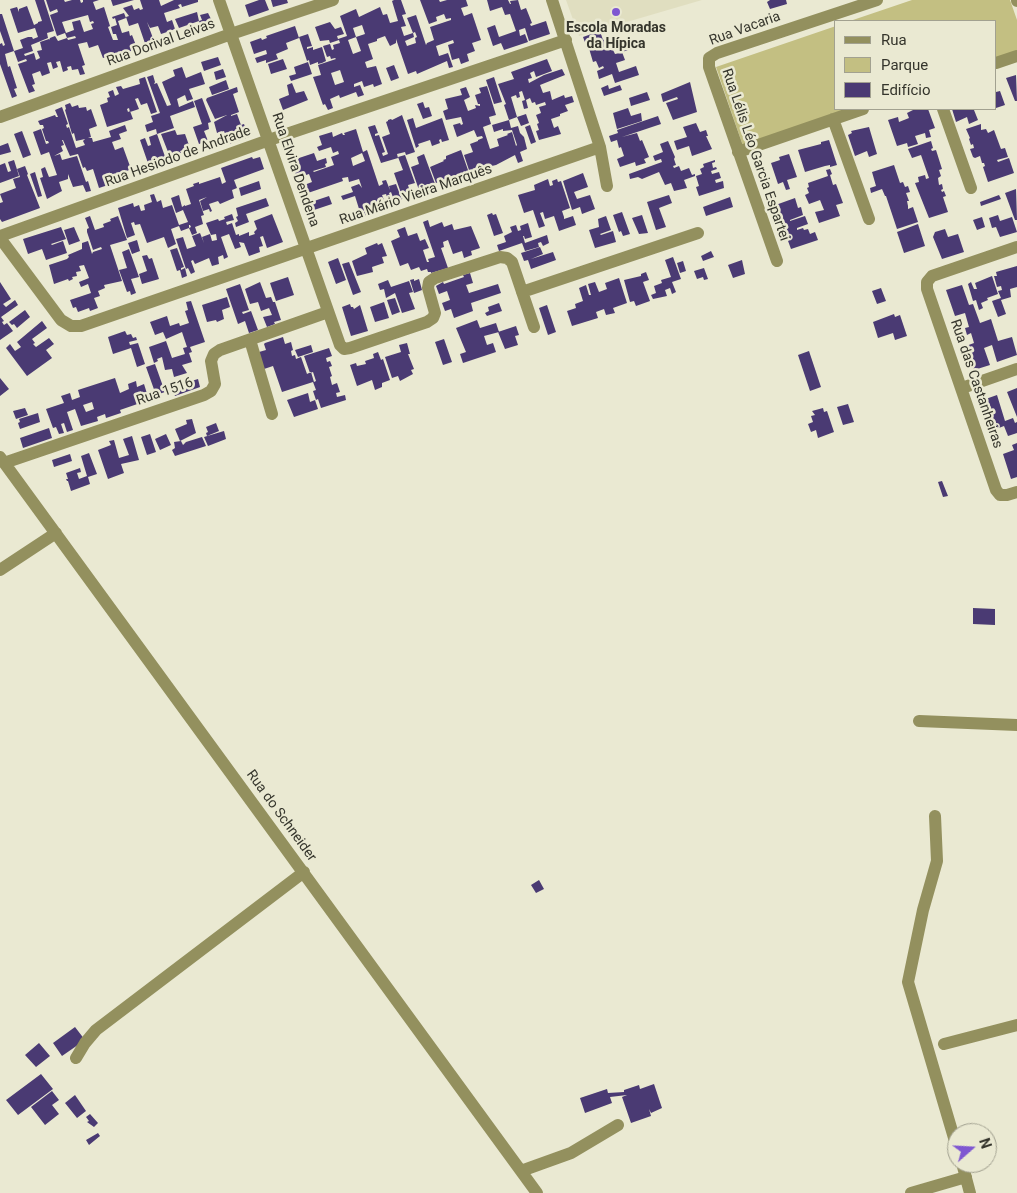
<!DOCTYPE html>
<html>
<head>
<meta charset="utf-8">
<style>
	body { margin:0 }
	#map { position:relative; width:1017px; height:1193px; overflow:hidden; background:#eae9d2; font-family:Roboto,sans-serif }
	canvas { display:block }
	.legend { position:absolute; left:834px; top:20px; width:162px; height:90px; box-sizing:border-box; background:#eae9d2; border:1px solid #a2a190; margin:0; padding:6px 9px; list-style:none; font-size:15px; color:#35352c }
	.legend li { display:flex; align-items:center; gap:10px; height:25px }
	.legend b { width:25px; border:1px solid #a2a190 }
	.north { position:absolute; left:947px; top:1123px; width:50px; height:50px; box-sizing:border-box; background:#eae9d2; border:1px solid #a2a190; border-radius:50%; rotate:71deg; font-size:14px; font-weight:700; line-height:20px; text-align:center; color:#35352c }
	.north::after { content:''; display:block; margin:auto; width:18px; height:22px; background:#7f57d1; clip-path:polygon(50% 0,100% 100%,50% 72%,0 100%) }
</style>
</head>
<body>
<div id="map">
<canvas width="1017" height="1193"></canvas>
<ul class="legend">
<li><b style="height:6px;background:#93905e"></b>Rua</li>
<li><b style="height:14px;background:#c3bf82"></b>Parque</li>
<li><b style="height:14px;background:#4a3a73"></b>Edifício</li>
</ul>
<div class="north">N</div>
</div>
<script>
const g = document.querySelector('canvas').getContext('2d');
g.lineJoin = 'round';
function paint(path, color) { g.fillStyle = color; g.fill(path, 'evenodd'); }
const toPath = rows => new Path2D(rows.map(r => 'M' + r).join(''));
function strokePath(path, color, width, dash) { g.strokeStyle = color; g.lineWidth = width; g.lineCap = dash ? 'butt' : 'round'; g.setLineDash(dash || []); g.stroke(path); }
function drawText(font, color, halo, rows, align = 'center') {
  g.font = font + ' Roboto,sans-serif'; g.lineWidth = 5; g.setLineDash([]); g.textBaseline = 'middle'; g.strokeStyle = halo; g.fillStyle = color; for (const [text, x, y, turn = 0] of rows) {
    g.save(); g.translate(x, y); g.rotate((+turn || 0) * Math.PI / 180); g.textAlign = isNaN(turn) ? turn : align; if (halo) g.strokeText(text, 0, 0); g.fillText(text, 0, 0); g.restore();
  }
}
const built = toPath([
	[566,0,702,0,579,36]
]);
const green = toPath([
	[912,0,1010,0,1017,20,1017,52,996,59,996,21,850,21],
	[836,26,836,109,851,109,743,146,716,67]
]);
const building = toPath([
	[35,0,44,0,54,31,47,33,48,38,31,45,33,51,24,54,25,56,34,53,36,60,40,58,37,51,42,50,40,42,49,39,49,40,50,38,55,36,58,41,67,38,68,40,76,38,75,36,67,38,65,33,57,36,50,15,58,12,57,9,50,12,46,0,64,0,65,2,72,0,80,0,81,3,83,2,83,0,99,0,93,2,96,10,104,7,110,26,108,27,113,40,118,40,116,34,113,34,111,27,117,25,115,18,113,19,112,17,124,13,126,18,118,21,122,33,129,31,130,36,132,35,137,48,120,56,119,53,103,58,98,45,89,48,87,42,78,44,85,65,82,66,85,74,80,75,78,69,72,70,71,66,67,67,68,70,63,72,60,61,56,62,58,67,53,69,51,62,47,63,50,73,42,76,40,71,32,74,35,84,32,85,35,91,29,93,18,64,27,61,26,59,18,62,14,51,23,48,20,40,28,37,32,37,33,39,38,37,35,28,18,33,10,9,17,7,19,12,19,9,27,6,34,25,38,23,38,22,42,21],
	[88,15,90,22,93,21,94,23,91,24,93,29,84,32,80,20,72,22,74,30,66,33,62,22],
	[111,0,134,0,113,6],
	[140,0,159,0,161,6,174,0,198,0,198,2,182,7,181,4,178,5,180,8,164,13,167,22,172,20,175,29,170,31,161,34,158,26,150,28,147,22,157,49,148,52,138,23,129,26,126,17,129,16,123,8,132,5,134,10,139,8,140,10,143,9],
	[259,0,265,0,269,10,249,17,245,5],
	[271,0,287,0,288,3,273,7],
	[394,0,401,0,406,14,402,15,406,26,401,27,404,36,413,33,414,37,405,41,407,46,416,43,415,38,417,37,415,32,413,33,407,18,416,15,426,45,427,43,434,40,430,27,451,20,451,18,446,19,444,14,436,17,437,21,429,24,420,0,439,0,440,2,447,0,466,0,468,6,461,8,464,16,472,13,481,40,472,43,475,51,467,54,469,61,461,64,459,58,452,60,448,45,454,43,453,40,436,46,439,56,448,53,453,67,449,68,447,61,417,74,416,71,408,74,396,39,396,43,390,46,385,36,377,39,377,41,368,44,373,59,365,62,367,68,376,66,382,84,374,87,373,84,364,87,362,81,354,84,354,87,360,85,364,95,358,97,356,92,340,98,339,95,330,99,333,108,328,110,325,104,323,105,313,77,321,75,318,65,336,59,335,58,331,59,330,56,327,57,323,46,330,44,332,50,334,49,333,45,340,43,339,40,330,43,329,40,320,41,315,27,330,22,335,29,341,27,344,34,337,36,338,39,347,36,340,16,356,9,359,17,380,7,383,15,387,14,390,23,398,21,392,1],
	[362,25,365,34,356,37,361,51,353,54,348,40,356,37,353,28],
	[340,70,344,82,335,85,331,73],
	[487,0,508,0,510,4,511,4,510,1,518,0,521,10,526,8,532,23,530,24,531,26,546,21,550,34,529,41,525,28,519,30,520,36,525,34,528,42,504,50,501,43,493,46,487,28,495,25,499,37,516,31,510,14,505,15,502,7,490,11],
	[770,0,786,0,787,4,770,9,767,2],
	[197,12,199,21,179,28,175,19],
	[208,13,213,23,201,27,199,21,202,20,200,15],
	[0,14,2,14,14,51,5,54,8,67,10,66,17,88,14,89,17,96,12,98,0,64,0,44,2,43,3,46,5,45,0,31],
	[295,26,299,38,286,43,288,49,276,54,278,59,266,63,266,60,257,63,255,58,267,54,266,50,254,54,250,42,261,38,262,40,267,38,266,36],
	[600,31,603,40,607,38,615,54,620,53,618,44,625,41,628,50,622,52,625,60,616,63,619,72,636,66,639,75,615,83,612,74,599,79,597,71,604,68,603,66,599,68,596,61,593,62,588,45,586,45,583,37],
	[308,34,312,46,307,47,307,49,313,47,313,50,322,47,326,61,322,63,318,64,318,62,310,65,309,60,307,61,299,37],
	[218,57,221,65,204,71,201,62],
	[283,59,287,69,271,74,268,64],
	[547,59,552,71,536,77,534,71,530,73,532,78,528,79,529,83,544,75,562,69,565,75,540,85,543,93,550,91,552,100,564,95,565,98,572,96,574,102,565,105,568,111,560,114,560,116,551,119,554,128,558,126,561,134,539,140,536,131,539,130,537,124,539,123,536,115,541,113,539,107,546,105,545,102,536,105,535,102,532,103,530,98,526,100,528,108,524,109,522,101,525,100,522,91,519,92,520,97,517,98,516,95,511,97,517,117,509,120,504,105,506,104,498,84,514,79,511,72],
	[308,62,312,74,291,81,289,76,296,74,294,67],
	[394,65,399,78,391,81,386,68],
	[182,67,186,78,201,72,205,84,189,89,193,99,187,101,185,95,177,99,179,107,193,101,195,107,170,116,174,128,157,134,168,165,162,167,161,164,159,165,155,156,152,157,154,164,149,166,140,140,145,138,148,146,151,145,149,137,157,134,156,129,147,132,145,125,153,122,151,116,160,113,147,77,153,75,155,82,154,84,157,83,167,106,171,105,162,82,175,76,173,70],
	[223,69,226,77,216,80,214,72],
	[1016,75,1017,101,1015,101,1006,78],
	[145,77,157,112,151,114,147,103,141,105,138,98,135,99,139,109,130,112,129,108,127,109,128,112,130,111,133,119,107,127,100,105,108,102,107,98,110,97,108,92,113,90,115,96,119,94,116,87,121,86,123,89,140,84,139,79],
	[494,77,502,102,494,104,486,80],
	[226,80,229,89,212,95,209,87],
	[690,82,697,112,673,120,666,103,678,99,677,97,663,102,661,94],
	[292,83,296,93,304,91,308,100,283,110,279,99,289,95,287,85],
	[608,85,609,89,620,85,622,90,604,96,601,88],
	[487,86,496,115,489,117,491,124,483,127,490,149,499,146,497,139,508,135,507,134,512,132,516,146,517,145,512,130,503,131,503,129,494,132,492,125,509,120,511,128,518,126,520,133,524,137,527,149,520,152,523,161,518,163,515,155,496,165,479,169,477,162,479,170,470,173,464,155,473,152,470,144,478,141,478,140,483,138,482,136,477,137,474,130,457,137,453,125,460,123,461,125,463,124,461,117,446,120,443,111,448,109,445,99,462,95,460,89,466,87,470,97,464,100,468,111,476,108,475,105,480,106,480,104,478,104,475,95,481,93,479,88],
	[237,87,238,92,233,94,239,112,231,115,231,116,237,114,241,125,244,124,249,137,229,144,224,131,217,133,214,122,227,115,215,119,206,100,207,98],
	[1000,91,1005,105,996,108,996,92],
	[647,92,650,100,631,106,629,98],
	[202,98,211,122,208,123,209,129,204,131,208,141,199,144,193,127,202,124,194,101],
	[423,102,425,108,429,107,432,116,423,119,417,104],
	[70,103,72,107,78,105,79,108,86,107,87,111,91,109,97,126,89,129,91,137,88,138,92,138,93,142,111,137,109,131,125,125,127,131,119,134,121,139,112,142,115,150,123,147,131,169,123,173,123,174,115,176,116,182,111,184,108,175,105,176,108,185,99,188,93,169,87,171,85,167,83,168,78,154,70,156,63,140,62,140,64,145,61,146,63,151,54,156,60,154,62,160,77,156,86,182,88,181,91,191,86,192,83,185,73,187,68,174,68,179,59,182,62,191,47,199,40,178,43,177,41,169,45,167,49,177,57,175,49,152,41,155,33,132,41,129,46,144,49,143,48,141,46,141,42,129,44,128,43,125,40,125,38,121,55,115,56,117,58,117,55,110,62,107,68,124,66,125,67,128,69,127,76,148,85,145,83,141,85,139,76,141,74,133,72,134,65,110,66,109,65,105],
	[628,108,631,116,641,113,642,121,617,129,613,113],
	[915,109,917,110,928,109,935,128,929,130,931,137,926,138,925,133,915,136,918,144,908,147,907,143,897,146,888,120,898,117,899,122,909,118,907,113],
	[952,109,974,110,978,120,969,124,967,117,956,122],
	[526,114,529,123,521,126,517,117],
	[402,115,415,152,406,155,405,152,397,154,398,158,381,163,368,127,375,125,378,133,375,134,375,136,379,135,385,152,382,153,383,156,388,154,382,137,390,134,386,122,388,121,388,120,391,119,392,120],
	[658,116,661,124,622,137,637,133,640,141,642,140,649,157,644,159,646,163,636,166,635,162,620,167,617,159,624,156,621,147,619,148,617,140,611,142,609,136,618,133,617,130],
	[413,118,416,128,442,118,449,140,442,142,441,139,439,140,440,143,432,146,430,140,418,144,419,146,416,148,407,120],
	[696,123,700,132,706,130,708,136,706,136,712,149,692,156,689,146,677,150,674,141,687,137,683,127],
	[981,124,981,130,986,129,988,133,994,130,1001,149,1005,148,1008,157,997,160,998,162,1009,158,1014,173,988,182,983,167,985,166,984,163,982,163,980,156,975,158,973,157,970,149,974,148,973,144,971,145,969,139,970,138,966,129],
	[530,125,536,142,531,144,525,127],
	[869,127,877,154,869,157,867,151,855,156,848,135,852,133,851,131],
	[356,129,363,152,367,150,379,186,383,184,382,181,386,180,390,190,389,186,396,184,402,200,395,203,391,192,389,193,390,196,387,197,386,194,382,195,386,205,378,208,379,212,366,216,364,212,368,209,360,212,355,196,343,200,341,196,353,192,351,187,359,184,362,188,359,179,349,182,348,177,342,178,343,181,302,195,299,187,312,182,309,174,297,178,294,169,299,168,296,159,314,153,317,161,326,158,327,163,325,164,326,167,313,171,314,172,334,165,331,157,339,154,338,151,333,153,331,147,319,151,317,147,322,145,319,136,332,132,333,137,342,133,343,135,345,135,344,133],
	[362,153,365,161,353,166,351,158],
	[175,130,177,135,185,134,190,148,180,151,181,153,170,157,161,134],
	[22,131,31,155,23,158,14,134],
	[829,140,837,165,830,167,830,165,825,166,805,172,798,150,821,144,821,142],
	[668,141,675,157,674,159,676,165,673,166,674,168,679,166,681,171,689,168,692,175,695,174,695,176,684,180,687,188,674,191,671,183,665,185,659,172,642,179,638,177,630,179,629,174,662,162,661,159,655,161,653,156,663,152,660,144],
	[931,141,933,148,931,149,932,151,936,150,942,169,939,170,941,176,938,178,939,185,942,184,943,189,941,190,942,192,944,191,946,196,943,197,948,212,929,218,915,183,919,182,918,177,925,175,926,179,929,178,921,155,912,158,908,149],
	[8,143,11,152,0,155,0,146],
	[461,150,469,173,453,178,452,176,436,183,430,167,444,161,443,160,446,159,446,156],
	[424,154,435,184,419,190,411,167,419,164,417,157],
	[789,154,797,177,787,180,790,189,786,190,783,182,778,184,771,163,780,160,779,157],
	[405,155,415,183,408,185,411,196,403,199,394,173,403,170,398,157],
	[252,157,253,159,260,157,264,169,234,180,237,188,232,190,234,198,220,204,218,201,209,204,212,211,210,212,209,209,203,211,200,201,207,197,199,200,204,215,201,216,203,224,195,227,197,233,192,235,189,228,191,227,190,225,189,225,189,228,181,231,179,226,171,229,176,244,168,248,164,237,147,243,140,224,135,225,134,222,131,223,135,235,127,238,118,208,133,203,134,207,139,205,141,211,145,210,144,205,152,202,150,195,154,194,157,202,161,200,163,208,172,205,179,225,188,222,183,210,176,213,171,198,179,195,182,207,185,205,185,206,191,204,186,189,194,186,193,184,199,182,199,184,220,177,222,184,226,182,221,168],
	[14,160,19,176,0,183,0,165,5,163,8,172,11,171,8,162],
	[715,160,715,162,712,163,713,168,716,167,717,169,711,171,712,174,719,172,721,178,715,180,716,183,723,181,724,188,699,196,696,187,699,186,696,176,702,174,700,169,704,167,703,164],
	[894,165,900,183,903,182,905,187,908,186,910,192,906,193,909,201,907,201,908,206,908,209,913,207,918,222,897,229,886,196,885,196,882,189,871,193,870,188,876,186,872,172],
	[25,166,28,174,27,175,40,208,2,222,0,219,0,203,3,202,0,194,16,188,13,179,20,177,17,169],
	[830,169,832,174,830,175,833,185,836,184,843,203,836,205,840,216,819,223,815,212,824,210,820,200,809,204,805,195,809,193,807,188,809,187,808,183,828,176,826,170],
	[35,172,42,196,38,197,30,174],
	[583,173,588,187,574,192,577,199,590,195,595,209,582,214,580,207,572,210,563,181],
	[548,179,550,186,553,185,552,181,557,179,558,182,561,181,570,208,562,211,564,217,564,219,573,216,576,225,559,231,554,216,545,219,543,212,540,213,545,226,539,228,533,210,524,213,518,195,535,190,534,185],
	[259,181,261,189,241,196,239,188],
	[1016,189,1017,220,1015,220,1005,193],
	[669,195,672,203,659,208,666,227,656,230,647,202],
	[999,195,1001,199,981,206,980,202],
	[329,196,332,204,308,212,305,204],
	[730,197,733,207,706,216,703,207],
	[266,198,269,206,246,214,249,222,236,227,235,223,238,221,236,217,238,216,236,208],
	[795,198,798,208,801,207,803,215,790,220,790,221,805,216,808,224,797,228,797,230,803,228,804,230,808,229,810,234,815,232,818,240,791,249,784,230,781,231,774,216,775,216,774,212,770,207],
	[622,212,630,234,623,236,621,231,619,232,613,215],
	[492,213,493,215,496,214,503,233,494,236,487,215],
	[232,214,234,220,226,222,227,225,232,223,236,235,239,234,239,236,249,232,249,236,255,234,254,232,257,229,254,221,272,214,283,242,267,248,263,236,260,237,263,246,259,247,260,252,249,256,244,243,239,242,241,247,235,249,229,234,221,237,228,257,224,259,223,255,218,257,219,264,212,266,209,258,195,264,193,260,191,261,195,272,191,274,188,268,186,269,176,239,183,237,187,249,196,246,192,236,200,233,204,243,202,237,210,234,212,241,217,240,216,234,211,235,206,223,218,219,219,221,225,219,224,217],
	[642,215,648,233,639,234,632,218],
	[998,215,1000,221,1012,217,1017,232,1000,237,996,227,992,228,989,218],
	[90,216,95,230,104,227,103,224,111,221,110,219,118,216,127,240,110,245,122,281,104,285,105,288,98,291,100,296,94,298,98,308,90,311,89,308,78,312,76,307,73,308,70,300,91,293,88,284,81,287,79,282,89,278,84,265,79,266,81,271,76,272,77,276,72,277,73,279,69,281,68,279,54,284,49,265,67,259,69,257,68,255,82,249,82,243,88,241,92,254,93,252,102,249,101,247,93,250,87,232,87,229,89,228,85,218],
	[606,216,611,230,600,234,601,235,613,231,616,242,595,248,589,230,599,227,598,219],
	[982,217,985,227,977,230,973,220],
	[428,220,430,227,442,222,444,227,452,224,454,230,471,226,480,248,471,251,472,255,464,258,462,251,453,254,448,240,443,242,444,247,441,248,448,268,431,273,431,272,428,272,427,269,421,271,419,267,411,270,408,263,400,266,391,241,400,237,397,230,405,227,408,236,417,233,420,241,425,239,429,248,423,250,427,262,429,262,428,259,435,257,423,222],
	[528,223,532,237,525,239,524,236,523,236,525,243,547,235,549,243,543,246,541,242,538,243,539,247,525,251,522,243,499,251,497,245,506,242,504,236,512,232,510,227,516,225,518,231,521,230,520,226],
	[918,224,925,246,904,253,897,232],
	[61,227,66,239,51,244,52,245,63,241,67,253,46,260,42,249,28,254,23,239],
	[74,227,80,241,69,245,64,230],
	[945,229,948,237,958,234,964,252,942,259,933,237,935,232],
	[137,240,140,251,132,254,128,243],
	[377,243,378,245,382,243,387,256,382,257,384,263,372,267,373,272,357,276,352,261,367,254,365,248],
	[540,247,543,254,531,259,553,252,556,260,531,269,528,260,524,261,521,253],
	[177,248,184,267,181,268,181,270,185,268,187,276,182,278,180,270,177,271,170,250],
	[129,249,139,277,131,279,136,293,131,295,130,291,127,292,119,270,127,268,122,252],
	[711,251,714,257,703,261,701,256],
	[147,255,149,259,152,258,159,279,142,284,139,274,147,271,142,256],
	[673,257,681,279,672,282,676,292,672,294,670,288,665,290,667,296,653,299,651,295,656,293,654,286,662,283,661,280,671,277,665,260],
	[338,258,346,280,336,284,328,262],
	[742,260,745,274,733,278,728,265],
	[683,261,686,271,680,273,677,263],
	[349,262,361,292,353,295,342,264],
	[1017,266,1017,287,1010,289,1011,297,1001,300,1006,314,998,317,992,301,1001,298,998,291,1002,290,1001,286,997,287,994,276,997,276,996,272],
	[704,268,708,279,704,280,703,277,697,279,694,271],
	[646,272,649,280,643,282,650,301,636,306,634,301,630,302,624,280,641,276,641,274],
	[470,273,473,283,466,285,469,293,498,284,501,293,471,303,473,311,454,318,451,309,445,311,442,303,450,300,447,291,439,294,436,286,443,282,444,284,464,277,463,275],
	[992,276,998,294,987,298,988,300,981,303,983,308,979,310,976,300,973,301,968,284,971,282,974,289,977,289,975,283],
	[288,277,294,295,276,301,270,283],
	[619,278,627,303,613,308,615,313,606,315,604,309,596,312,598,318,572,326,567,311,576,308,575,304,583,301,579,288,586,285,589,295,591,295,588,284,595,282,599,292,607,289,605,283],
	[414,279,414,281,419,279,422,290,414,293,410,280],
	[388,280,391,287,409,281,413,292,409,293,415,309,402,313,395,293,386,298,384,289,380,290,378,284],
	[0,282,11,299,3,304,6,307,15,300,18,305,1,317,4,321,2,322,4,325,7,323,13,331,0,340],
	[260,282,266,298,271,297,273,302,275,302,281,320,274,322,275,324,267,327,263,317,272,315,269,308,261,311,258,302,250,304,245,289],
	[240,284,249,310,242,312,243,314,251,311,258,330,249,333,245,321,238,324,226,289],
	[962,285,969,305,973,304,980,323,991,319,998,341,1012,337,1017,355,997,362,992,345,984,348,990,365,974,370,966,346,974,343,971,333,967,335,965,328,969,327,965,313,955,316,946,290],
	[881,288,886,301,877,304,872,291],
	[227,297,230,307,222,310,224,319,217,322,216,320,207,322,202,305],
	[395,298,400,312,392,315,387,300],
	[191,301,205,342,190,347,192,352,189,353,192,362,182,365,187,373,174,377,172,369,165,370,162,357,157,359,158,361,154,363,149,347,166,341,172,358,185,354,183,348,187,347,182,332,166,339,163,332,155,335,150,322,167,316,170,326,179,323,180,326,189,323,185,311,188,310,186,302],
	[384,302,389,318,375,322,370,307],
	[499,303,502,311,487,316,485,313,489,311,488,307],
	[350,304,351,307,353,307,354,309,360,305,368,331,351,336,342,307],
	[547,305,556,332,548,335,539,308],
	[25,310,30,317,17,328,14,324,12,325,9,322],
	[894,314,895,317,900,315,907,336,895,340,893,333,878,338,873,322],
	[477,320,480,328,496,323,499,332,484,336,487,345,493,343,496,352,463,363,460,354,466,352,456,328],
	[42,321,47,328,32,339,35,343,33,344,36,347,49,338,54,344,46,350,52,358,27,376,6,348,10,344,15,351,21,347,17,342],
	[516,326,519,335,515,336,518,345,505,349,498,332],
	[125,331,127,335,131,334,133,338,136,337,137,340,129,342,130,345,138,343,145,364,137,367,131,348,113,354,108,337],
	[283,337,285,344,291,342,293,350,291,351,292,356,295,355,296,359,301,357,307,374,311,372,314,382,316,381,313,372,310,373,304,356,329,348,332,356,326,358,327,362,330,361,332,366,329,367,332,376,330,377,332,385,337,383,340,392,336,393,337,397,345,395,346,400,321,408,318,399,316,400,313,391,316,390,313,382,282,392,273,366,264,369,259,352,266,350,264,344,265,343],
	[444,339,452,362,443,365,435,342],
	[407,343,410,354,408,354,414,369,411,370,413,374,400,381,398,376,392,378,385,357,401,352,399,345],
	[311,345,313,352,298,357,295,350],
	[809,351,821,387,810,391,798,355],
	[378,352,381,360,383,359,390,380,382,383,382,387,375,390,372,380,357,386,350,365,356,363,357,366,366,364,365,361,374,358,373,354],
	[155,364,165,392,156,395,146,367],
	[0,378,9,389,0,396],
	[115,378,120,393,129,389,128,384,136,381,137,387,144,384,149,400,120,410,121,413,106,418,105,414,97,417,98,421,81,426,75,409,67,412,73,430,67,432,64,423,61,424,64,433,59,434,56,427,53,428,46,409,64,403,61,396,70,393,72,400,80,397,78,390],
	[92,402,94,409,86,412,83,405],
	[198,379,200,387,175,396,172,387],
	[1017,388,1017,417,1007,392],
	[308,393,310,402,315,400,318,409,294,417,287,400],
	[997,395,1005,421,1013,418,1015,423,1017,422,1017,433,1008,436,1004,426,991,431,980,401],
	[848,404,854,422,843,425,837,407],
	[25,408,28,415,16,419,13,411],
	[823,408,824,412,827,411,834,432,818,438,816,430,811,432,808,424,813,422,811,416,815,415,812,411],
	[38,413,40,422,20,429,18,423,20,422,19,419],
	[192,419,196,433,180,441,175,429,187,424,186,420],
	[216,423,219,431,207,436,206,433,208,432,206,427],
	[49,428,52,438,23,448,20,438],
	[224,431,226,439,208,446,204,437],
	[150,434,156,452,147,455,141,437],
	[166,434,171,445,160,450,155,439],
	[132,436,139,460,121,464,124,473,108,479,98,450,111,445,109,441,114,440,119,458,129,455,123,439],
	[202,437,206,446,175,456,172,450,175,448,174,442,181,441,183,445,186,442],
	[1017,443,1017,477,1011,479,1003,454,1014,450,1012,445],
	[89,453,97,474,88,477,90,484,71,491,68,481,67,481,66,479,68,479,66,473,80,468,81,472,77,473,79,479,87,476,81,456],
	[70,454,72,461,54,467,52,460],
	[942,481,948,496,943,497,938,482],
	[973,608,995,609,995,625,973,624],
	[539,880,544,889,536,893,531,885],
	[75,1027,85,1040,62,1056,53,1043],
	[39,1043,50,1056,36,1067,25,1055],
	[41,1074,53,1089,18,1115,6,1100],
	[654,1084,662,1108,651,1113,649,1109,651,1116,631,1123,622,1097,627,1095,610,1097,612,1103,585,1113,580,1098,607,1089,608,1093,624,1092,624,1090,639,1085,640,1089],
	[52,1091,59,1100,52,1105,59,1114,45,1125,31,1107],
	[75,1095,86,1111,77,1118,65,1103],
	[90,1114,98,1123,94,1127,87,1122,89,1121,86,1117],
	[98,1133,100,1136,89,1145,86,1140]
]);
const minor = toPath([
	[219,0,340,345,344,349,350,348,427,322,433,318,435,313,428,288,429,282,435,278,500,257,507,258,512,262,534,327],
	[552,0,600,147,607,186],
	[1017,0,1017,1],
	[996,63,1017,56],
	[943,109,971,188],
	[0,117,231,34,333,0],
	[833,119,869,219],
	[738,152,863,109],
	[0,236,269,140,566,40],
	[0,238,61,320,71,326,81,326,600,147],
	[1017,247,932,276,927,282,927,289,996,490,1000,495,1007,495,1017,492],
	[777,261,709,67,709,58,717,53,877,0],
	[522,292,698,233],
	[250,340,272,414],
	[962,388,1017,369],
	[0,457,537,1193],
	[4,463,204,395,211,391,215,384,211,361,214,354,220,350,328,312],
	[0,570,56,533],
	[919,721,1017,725],
	[935,816,937,861,923,910,908,982,957,1148],
	[944,1044,1017,1025],
	[76,1058,85,1043,96,1030,304,872],
	[962,1163,970,1193],
	[521,1171,571,1153,618,1125],
	[911,1193,966,1177]
]);
const markers = [
	[616,12,5,"#7f57d1"]
];
const poiNames = [
	["Escola Moradas",616,28],
	["da Hípica",616,44]
];
const streetNames = [
	["Rua Vacaria",745,29,-20],
	["Rua Dorival Leivas",161,43,-20],
	["Rua Lélis Léo Garcia Espartei",755,155,71],
	["Rua Hesiodo de Andrade",178,157,-20],
	["Rua Elvira Dendena",295,170,71],
	["Rua Mário Vieira Marquês",416,195,-19],
	["Rua das Castanheiras",976,384,71],
	["Rua 1516",165,392,-19],
	["Rua do Schneider",281,816,54]
];
paint(built, '#e0dec0');
paint(green, '#c3bf82');
paint(building, '#4a3a73');
strokePath(minor, '#93905e', 12);
for (const [x, y, r, color] of markers) { const dot = new Path2D(); dot.arc(x, y, r, 0, 2 * Math.PI); g.fillStyle = color; g.fill(dot); strokePath(dot, '#eae9d2', 2); }
drawText('bold 14px', '#35352c', '#eae9d2', poiNames);
drawText('14px', '#35352c', '#eae9d2', streetNames);
</script>
</body>
</html>
